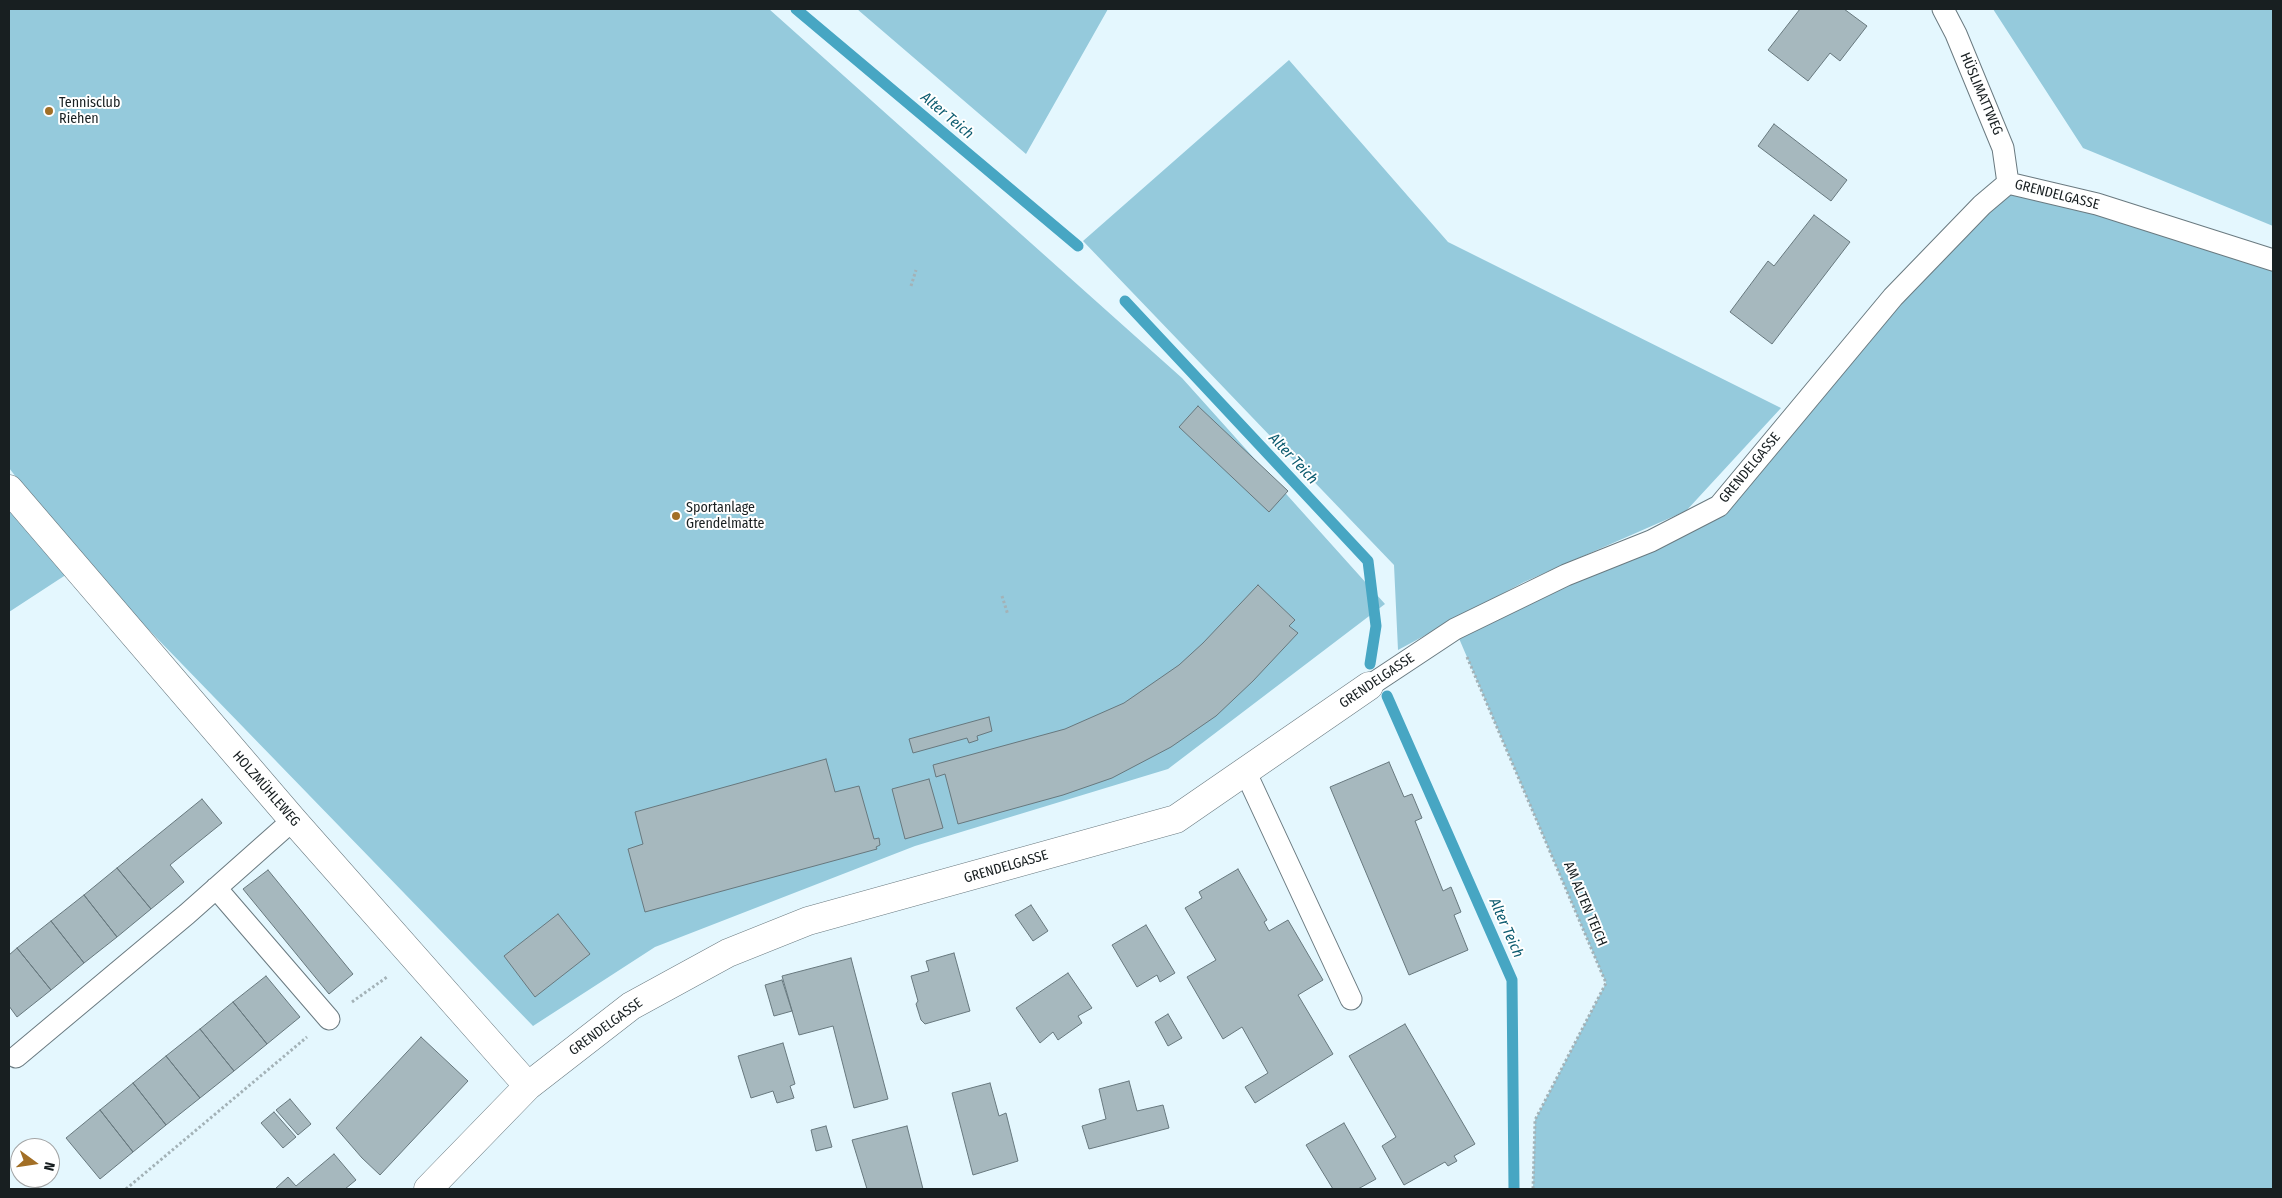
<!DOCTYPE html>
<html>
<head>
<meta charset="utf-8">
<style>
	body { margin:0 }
	#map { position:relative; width:2282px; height:1198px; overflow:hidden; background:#e4f7fe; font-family:"Fira Sans Condensed",sans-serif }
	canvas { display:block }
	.frame { position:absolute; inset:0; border:10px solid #181f21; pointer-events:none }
	.north { position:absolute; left:10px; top:1138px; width:50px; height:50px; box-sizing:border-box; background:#fff; border:1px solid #a3a5a6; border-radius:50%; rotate:104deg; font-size:14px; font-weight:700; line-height:20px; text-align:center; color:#181f21 }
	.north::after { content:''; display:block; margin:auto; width:18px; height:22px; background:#a26f26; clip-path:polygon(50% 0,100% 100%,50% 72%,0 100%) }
</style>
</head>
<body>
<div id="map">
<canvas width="2282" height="1198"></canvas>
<div class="frame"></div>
<div class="north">N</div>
</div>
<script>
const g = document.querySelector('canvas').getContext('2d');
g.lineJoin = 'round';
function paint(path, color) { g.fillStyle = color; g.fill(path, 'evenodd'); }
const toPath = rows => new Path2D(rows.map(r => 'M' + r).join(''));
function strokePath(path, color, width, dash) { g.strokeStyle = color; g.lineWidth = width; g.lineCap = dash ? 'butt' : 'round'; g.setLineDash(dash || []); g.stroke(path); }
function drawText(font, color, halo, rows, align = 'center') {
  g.font = font + ' "Fira Sans Condensed",sans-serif'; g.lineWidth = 4; g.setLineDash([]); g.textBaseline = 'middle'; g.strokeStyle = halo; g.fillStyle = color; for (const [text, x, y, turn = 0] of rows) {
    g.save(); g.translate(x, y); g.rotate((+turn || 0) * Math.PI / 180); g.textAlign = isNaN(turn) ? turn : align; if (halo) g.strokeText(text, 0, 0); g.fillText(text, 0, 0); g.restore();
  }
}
const green = toPath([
	[9,9,769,9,1182,378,1385,604,1168,769,915,846,655,947,533,1026,84,563,9,612,9,482,78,556,9,468],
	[857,9,1108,9,1026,154],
	[1993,9,2273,9,2273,226,2083,148],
	[1289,60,1448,242,1781,408,1686,511,1524,582,1398,650,1394,565,1083,241],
	[2008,183,2273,260,2273,1189,1533,1189,1535,1120,1606,983,1455,629,1719,506]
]);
const stream = toPath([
	[796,9,1078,246],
	[1125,301,1368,561,1376,626,1370,664],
	[1387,696,1512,980,1514,1189]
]);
const building = toPath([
	[1800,9,1844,9,1867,26,1840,61,1830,53,1808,81,1768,50,1800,9],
	[1774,124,1847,180,1831,201,1758,146,1774,124],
	[1814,215,1850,242,1772,344,1730,312,1768,261,1774,266,1814,215],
	[1198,406,1288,491,1269,512,1179,427,1198,406],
	[1258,585,1295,620,1289,626,1298,633,1253,681,1216,716,1171,747,1112,778,1063,795,958,824,945,774,936,777,933,765,1065,729,1124,703,1179,665,1203,643,1258,585],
	[989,717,992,731,977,736,978,740,969,743,967,738,913,753,909,739,989,717],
	[826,759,835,792,859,786,874,839,879,838,880,845,876,847,877,849,645,912,628,849,643,844,635,812,826,759],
	[1389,762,1404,797,1412,794,1422,818,1415,821,1443,891,1451,887,1461,912,1454,915,1468,950,1409,975,1330,787,1389,762],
	[929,779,943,828,905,839,892,789,929,779],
	[202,799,222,823,170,865,184,882,151,909,117,868,202,799],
	[117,868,151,909,117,937,84,895,117,868],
	[1238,869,1267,920,1264,922,1269,931,1288,920,1323,980,1298,995,1333,1054,1255,1103,1245,1087,1268,1073,1242,1027,1223,1039,1187,977,1216,960,1185,908,1202,898,1199,892,1238,869],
	[268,870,353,974,329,994,243,889,268,870],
	[84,895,117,937,84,963,51,921,84,895],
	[1031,905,1048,931,1033,941,1015,915,1031,905],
	[558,914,590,954,535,997,504,956,558,914],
	[51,921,84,963,51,990,17,948,51,921],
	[1146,925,1175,973,1160,982,1157,975,1137,987,1112,945,1146,925],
	[17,948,51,990,17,1017,9,1006,9,955,17,948],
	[954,953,970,1011,925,1024,921,1020,916,1004,918,1001,911,976,929,971,926,961,954,953],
	[851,958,888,1099,854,1108,833,1026,799,1035,782,976,851,958],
	[1068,973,1092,1008,1078,1016,1082,1023,1058,1040,1053,1032,1040,1043,1016,1008,1068,973],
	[266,976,300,1017,267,1044,233,1002,266,976],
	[782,980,792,1011,774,1016,765,985,782,980],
	[233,1002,267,1044,234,1071,200,1029,233,1002],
	[1168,1014,1182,1038,1168,1046,1155,1022,1168,1014],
	[1405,1024,1475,1144,1454,1156,1457,1161,1448,1166,1445,1162,1404,1185,1382,1146,1396,1137,1349,1056,1405,1024],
	[200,1029,234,1071,200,1098,166,1056,200,1029],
	[421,1037,468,1081,380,1175,362,1158,336,1128,421,1037],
	[783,1043,795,1084,790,1086,794,1098,777,1103,773,1091,751,1098,738,1056,783,1043],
	[166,1056,200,1098,166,1125,133,1083,166,1056],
	[1129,1081,1137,1111,1163,1105,1169,1128,1089,1149,1082,1126,1106,1119,1099,1089,1129,1081],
	[133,1083,166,1125,133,1152,100,1110,133,1083],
	[990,1083,999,1116,1006,1113,1018,1161,973,1175,952,1093,990,1083],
	[290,1099,311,1124,298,1135,276,1110,290,1099],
	[100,1110,133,1152,100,1179,66,1138,100,1110],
	[274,1112,296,1137,283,1148,261,1123,274,1112],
	[1344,1123,1376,1179,1358,1189,1333,1189,1306,1145,1344,1123],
	[826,1126,832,1147,816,1151,811,1130,826,1126],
	[907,1126,923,1189,867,1189,852,1140,907,1126],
	[334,1154,356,1180,345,1189,275,1189,288,1177,296,1186,334,1154]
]);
const path = toPath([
	[911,286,916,270],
	[1002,596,1008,615],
	[1467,657,1606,983,1535,1120,1533,1189],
	[352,1002,387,977],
	[126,1189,307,1037]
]);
const service = toPath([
	[1943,9,1956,34,2003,148,2008,183],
	[1369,686,1455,629,1566,575,1651,541,1719,506,1893,297,1982,205,2008,183,2097,204,2273,260],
	[1245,771,1351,999],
	[216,888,329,1019],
	[16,1057,187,914,293,820]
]);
const minor = toPath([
	[9,489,293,820,528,1086],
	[428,1189,528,1086,631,1006,728,953,808,921,1176,819,1369,686]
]);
const markers = [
	[49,111,5,"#a26f26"],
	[676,516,5,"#a26f26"]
];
const streetNames = [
	["HÜSLIMATTWEG",1981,94,67],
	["GRENDELGASSE",2057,195,14],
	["GRENDELGASSE",1750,468,-50],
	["GRENDELGASSE",1377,681,-34],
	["HOLZMÜHLEWEG",266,789,49],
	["GRENDELGASSE",1006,867,-16],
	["AM ALTEN TEICH",1585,904,67],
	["GRENDELGASSE",606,1027,-36]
];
const poiNames = [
	["Tennisclub",59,103],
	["Riehen",59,119],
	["Sportanlage",686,508],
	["Grendelmatte",686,524]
];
const waterNames = [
	["Alter Teich",947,116,40],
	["Alter Teich",1293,459,47],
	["Alter Teich",1506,928,66]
];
paint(green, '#95cadc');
strokePath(stream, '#47a6c3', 11);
paint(building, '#a6b8be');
strokePath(building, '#67787e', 1);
strokePath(service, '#6a7a80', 23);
strokePath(minor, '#6a7a80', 29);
strokePath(path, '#a3b2b7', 3, [2.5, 2.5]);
strokePath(service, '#fff', 21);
strokePath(minor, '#fff', 28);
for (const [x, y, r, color] of markers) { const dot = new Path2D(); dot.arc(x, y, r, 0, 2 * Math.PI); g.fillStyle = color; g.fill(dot); strokePath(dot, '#fff', 2); }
drawText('14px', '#181f21', '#fff', streetNames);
drawText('14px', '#181f21', '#fff', poiNames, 'left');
drawText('italic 15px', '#0d5c70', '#fff', waterNames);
</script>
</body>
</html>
